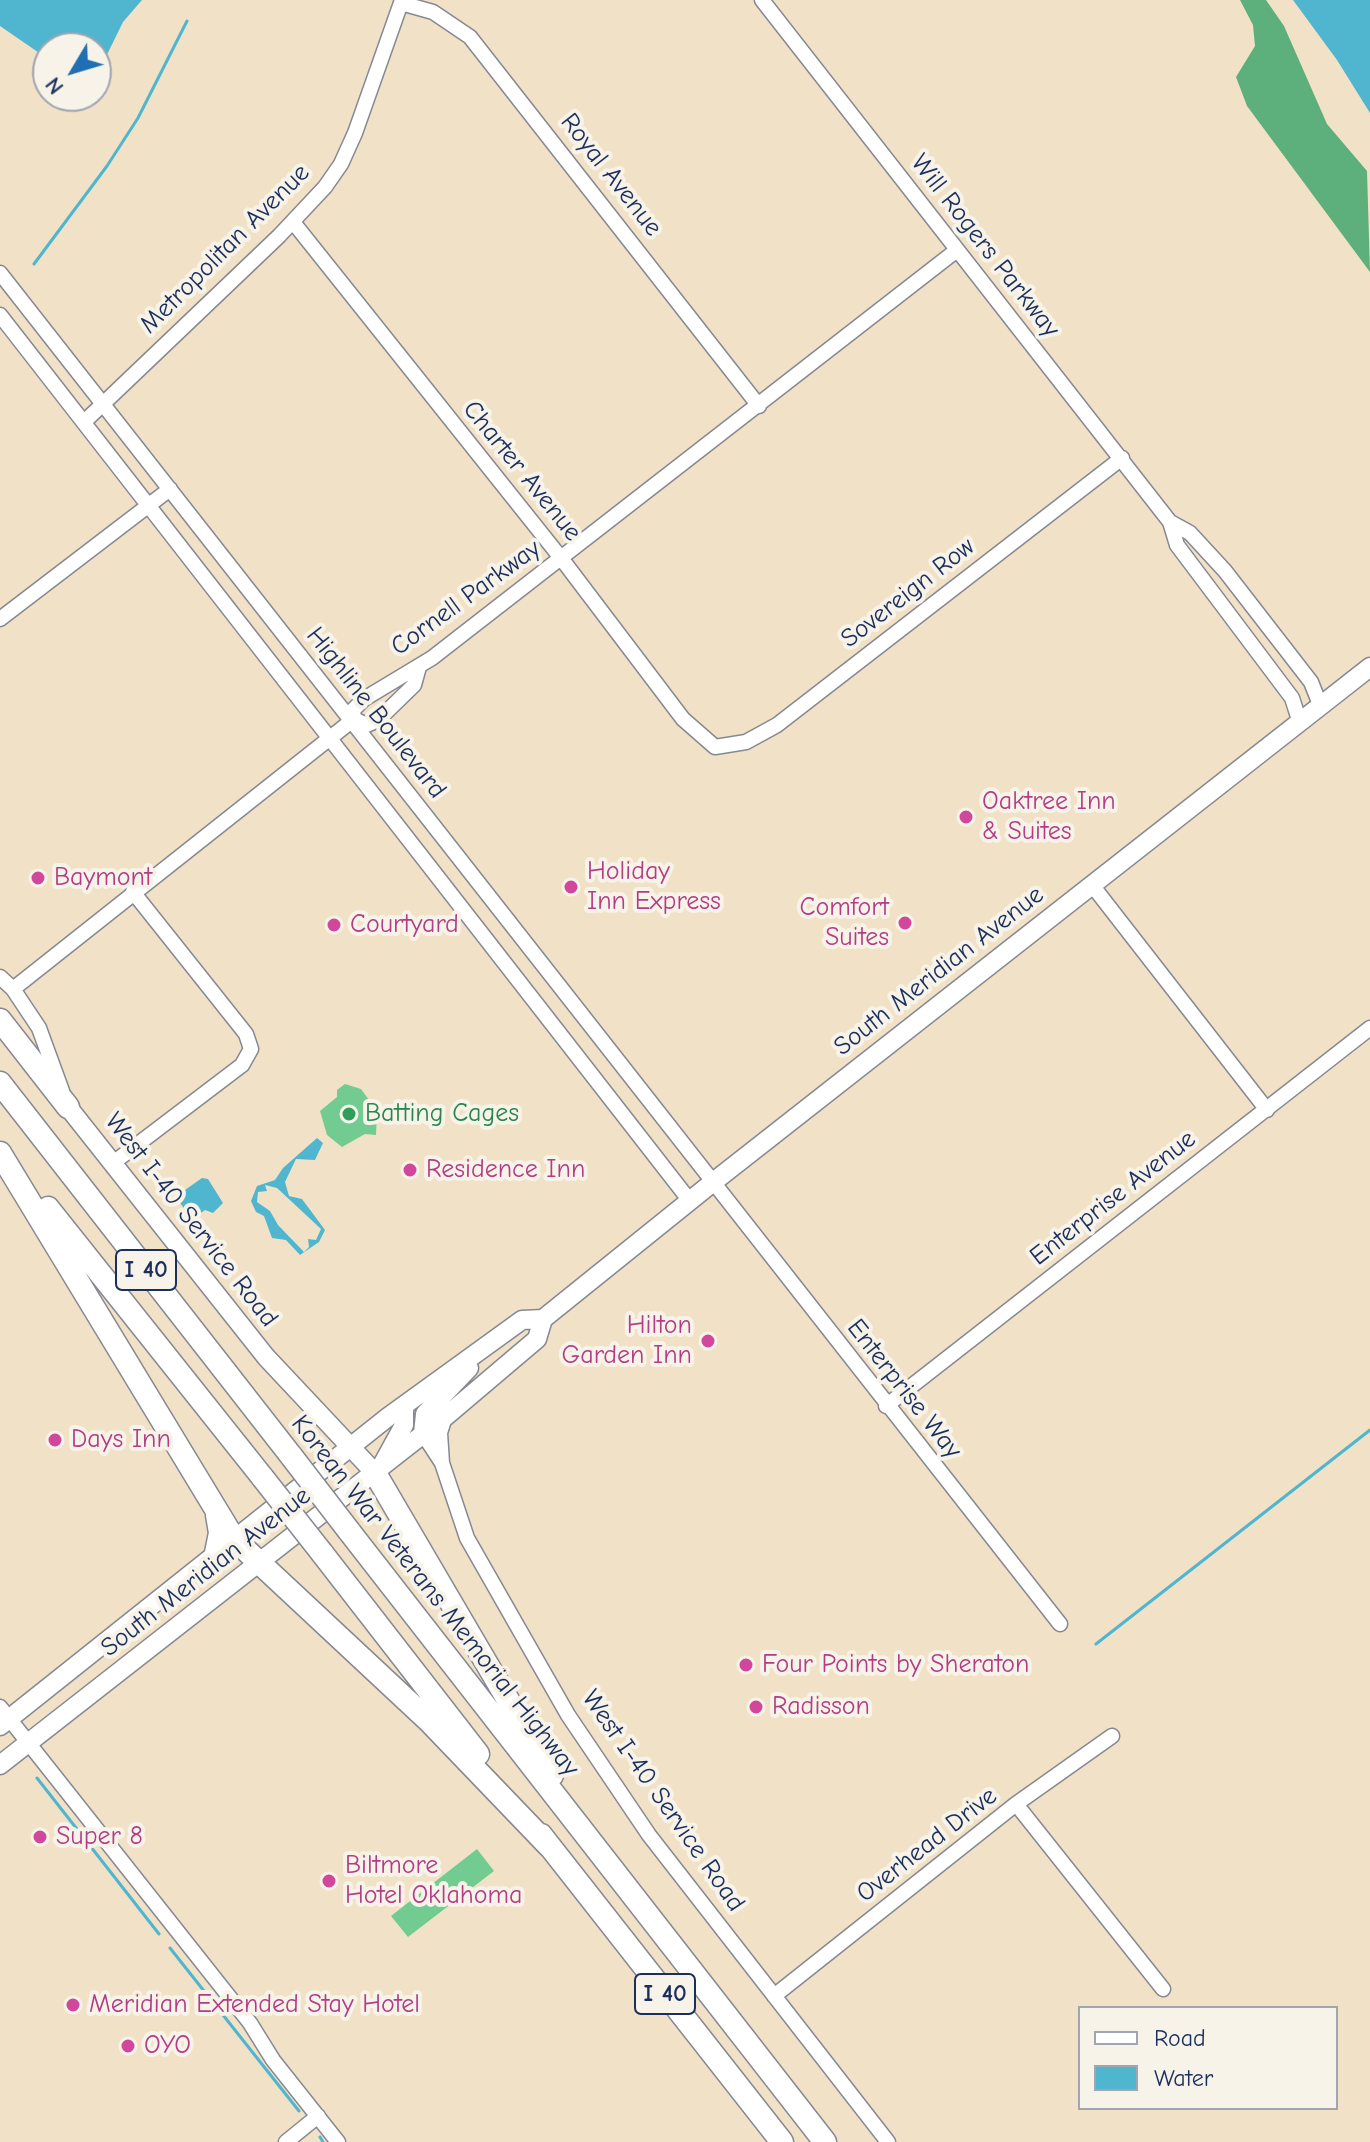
<!DOCTYPE html>
<html>
<head>
<meta charset="utf-8">
<style>
	body { margin:0 }
	#map { position:relative; width:1370px; height:2142px; overflow:hidden; background:#f1e2c7; font-family:"Comic Neue",sans-serif }
	canvas { display:block }
	.legend { position:absolute; left:1078px; top:2006px; width:260px; height:104px; box-sizing:border-box; background:#f7f3e8; border:2px solid #9fa5b1; margin:0; padding:10px 14px; list-style:none; font-size:24px; color:#1b2f5e }
	.legend li { display:flex; align-items:center; gap:16px; height:40px }
	.legend b { width:40px; border:2px solid #9fa5b1 }
	.north { position:absolute; left:32px; top:32px; width:80px; height:80px; box-sizing:border-box; background:#f7f3e8; border:2px solid #9fa5b1; border-radius:50%; rotate:232deg; font-size:22px; font-weight:700; line-height:32px; text-align:center; color:#1b2f5e }
	.north::after { content:''; display:block; margin:auto; width:28px; height:36px; background:#1f6fb2; clip-path:polygon(50% 0,100% 100%,50% 72%,0 100%) }
</style>
</head>
<body>
<div id="map">
<canvas width="1370" height="2142"></canvas>
<ul class="legend">
<li><b style="height:10px;background:#fff"></b>Road</li>
<li><b style="height:22px;background:#50b5cf"></b>Water</li>
</ul>
<div class="north">N</div>
</div>
<script>
const g = document.querySelector('canvas').getContext('2d');
g.lineJoin = 'round';
function paint(path, color) { g.fillStyle = color; g.fill(path, 'evenodd'); }
const toPath = rows => new Path2D(rows.map(r => 'M' + r).join(''));
function strokePath(path, color, width, dash) { g.strokeStyle = color; g.lineWidth = width; g.lineCap = dash ? 'butt' : 'round'; g.setLineDash(dash || []); g.stroke(path); }
function drawText(font, color, halo, rows, align = 'center') {
  g.font = font + ' "Comic Neue",sans-serif'; g.lineWidth = 8; g.setLineDash([]); g.textBaseline = 'middle'; g.strokeStyle = halo; g.fillStyle = color; for (const [text, x, y, turn = 0] of rows) {
    g.save(); g.translate(x, y); g.rotate((+turn || 0) * Math.PI / 180); g.textAlign = isNaN(turn) ? turn : align; if (halo) g.strokeText(text, 0, 0); g.fillText(text, 0, 0); g.restore();
  }
}
const green = toPath([
	[345,1084,361,1089,377,1111,376,1135,365,1134,342,1147,327,1135,320,1111,337,1097,337,1090],
	[477,1849,494,1871,408,1937,391,1916]
]);
const forest = toPath([
	[1240,0,1266,0,1284,26,1327,124,1367,171,1370,272,1247,106,1236,77,1255,46,1253,25]
]);
const water = toPath([
	[0,0,142,0,123,22,96,77,96,48,48,48,48,59,0,26],
	[1293,0,1370,0,1370,113,1337,60],
	[317,1138,323,1143,315,1160,296,1159,285,1182,289,1196,302,1199,325,1230,319,1242,300,1255,286,1240,272,1238,264,1216,256,1212,251,1201,257,1186,275,1180,283,1168],
	[265,1185,277,1188,321,1229,316,1240,308,1239,309,1247,304,1252,278,1225,270,1211,257,1202,258,1192,267,1191],
	[202,1178,208,1179,223,1203,213,1213,205,1210,193,1219,175,1197]
]);
const stream = toPath([
	[34,264,107,166,138,118,187,21],
	[1096,1644,1370,1430],
	[37,1778,159,1934],
	[170,1948,299,2111],
	[320,2137,323,2142]
]);
const minor = toPath([
	[762,0,1170,522,1177,545,1292,698,1300,723],
	[401,3,433,12,470,37,759,406],
	[293,222,561,558,683,719,715,747,746,742,777,725,1122,458],
	[0,273,1060,1624],
	[0,315,690,1201],
	[84,422,279,236,325,187,341,164,355,133,402,0],
	[1170,522,1190,533,1225,571,1311,682,1321,707],
	[0,619,170,489],
	[354,719,353,710,364,699,432,658,957,250],
	[354,719,367,725,378,720,414,685,419,667],
	[1092,885,1267,1110],
	[0,977,13,989,39,1028,62,1091],
	[13,989,354,719],
	[113,1163,242,1065,251,1049,246,1034,133,892],
	[886,1406,1370,1028],
	[445,1417,440,1433,442,1463,467,1538,568,1715,649,1835,888,2142],
	[423,1434,442,1463],
	[0,1707,250,2023,273,2060,338,2142],
	[1016,1804,1163,1989],
	[774,1996,1016,1804,1112,1736],
	[286,2142,318,2116]
]);
const major = toPath([
	[68,1107,266,1357,375,1473],
	[423,1434,425,1414,469,1368],
	[382,1465,404,1425,404,1406],
	[0,1726,388,1417,522,1320,543,1319],
	[0,1765,445,1417,537,1339,543,1319,712,1183,1370,667]
]);
const highway = toPath([
	[0,1020,68,1107],
	[0,1083,292,1457],
	[0,1153,234,1539,429,1721,549,1846],
	[48,1208,263,1478],
	[375,1473,552,1775],
	[349,1531,825,2142],
	[216,1553,220,1533,217,1515],
	[322,1553,478,1754],
	[541,1835,782,2142]
]);
const highwayBridge = toPath([
	[292,1457,349,1531],
	[263,1478,322,1553]
]);
const markers = [
	[966,817,8,"#d1479c"],
	[38,878,8,"#d1479c"],
	[571,887,8,"#d1479c"],
	[905,923,8,"#d1479c"],
	[334,925,8,"#d1479c"],
	[349,1114,8,"#2e9e5b"],
	[410,1170,8,"#d1479c"],
	[708,1341,8,"#d1479c"],
	[55,1440,8,"#d1479c"],
	[746,1665,8,"#d1479c"],
	[756,1707,8,"#d1479c"],
	[40,1837,8,"#d1479c"],
	[329,1881,8,"#d1479c"],
	[73,2005,8,"#d1479c"],
	[128,2046,8,"#d1479c"]
];
const shields = [
	[146,1270,60],
	[665,1994,60]
];
const shieldNames = [
	["I 40",146,1270],
	["I 40",665,1994]
];
const streetNames = [
	["Royal Avenue",611,175,52],
	["Will Rogers Parkway",985,246,52],
	["Metropolitan Avenue",225,249,-45],
	["Charter Avenue",522,471,51],
	["Sovereign Row",908,593,-38],
	["Cornell Parkway",466,598,-36],
	["Highline Boulevard",376,713,52],
	["South Meridian Avenue",939,971,-38],
	["Enterprise Avenue",1113,1198,-38],
	["West I-40 Service Road",191,1220,52],
	["Enterprise Way",904,1389,52],
	["South Meridian Avenue",206,1572,-38],
	["Korean War Veterans Memorial Highway",435,1596,52],
	["West I-40 Service Road",663,1801,55],
	["Overhead Drive",927,1845,-38]
];
const hotelNames = [
	["Oaktree Inn",982,802],
	["& Suites",982,832],
	["Holiday",587,872],
	["Inn Express",587,902],
	["Baymont",54,878],
	["Comfort",889,908,"right"],
	["Suites",889,938,"right"],
	["Courtyard",350,925],
	["Residence Inn",426,1170],
	["Hilton",692,1326,"right"],
	["Garden Inn",692,1356,"right"],
	["Days Inn",71,1440],
	["Four Points by Sheraton",762,1665],
	["Radisson",772,1707],
	["Super 8",56,1837],
	["Biltmore",345,1866],
	["Hotel Oklahoma",345,1896],
	["Meridian Extended Stay Hotel",89,2005],
	["OYO",144,2046]
];
const leisureNames = [
	["Batting Cages",365,1114]
];
paint(green, '#72cb91');
paint(forest, '#5daf7b');
paint(water, '#50b5cf');
strokePath(stream, '#50b5cf', 3);
strokePath(minor, '#868892', 17);
strokePath(major, '#868892', 21);
strokePath(highway, '#868892', 25);
strokePath(minor, '#fff', 14);
strokePath(major, '#fff', 18);
strokePath(highway, '#fff', 22);
strokePath(highwayBridge, '#868892', 25, []);
strokePath(highwayBridge, '#fff', 22);
for (const [x, y, r, color] of markers) { const dot = new Path2D(); dot.arc(x, y, r, 0, 2 * Math.PI); g.fillStyle = color; g.fill(dot); strokePath(dot, '#f7f3e8', 3); }
for (const [x, y, w] of shields) { const box = new Path2D(); box.roundRect(x - w / 2, y - 20, w, 40, 6); g.fillStyle = '#f7f3e8'; g.fill(box); strokePath(box, '#1b2f5e', 2); }
drawText('bold 24px', '#1b2f5e', null, shieldNames);
drawText('26px', '#1b2f5e', '#f7f3e8', streetNames);
drawText('26px', '#b23c85', '#f7f3e8', hotelNames, 'left');
drawText('26px', '#27864d', '#f7f3e8', leisureNames, 'left');
</script>
</body>
</html>
